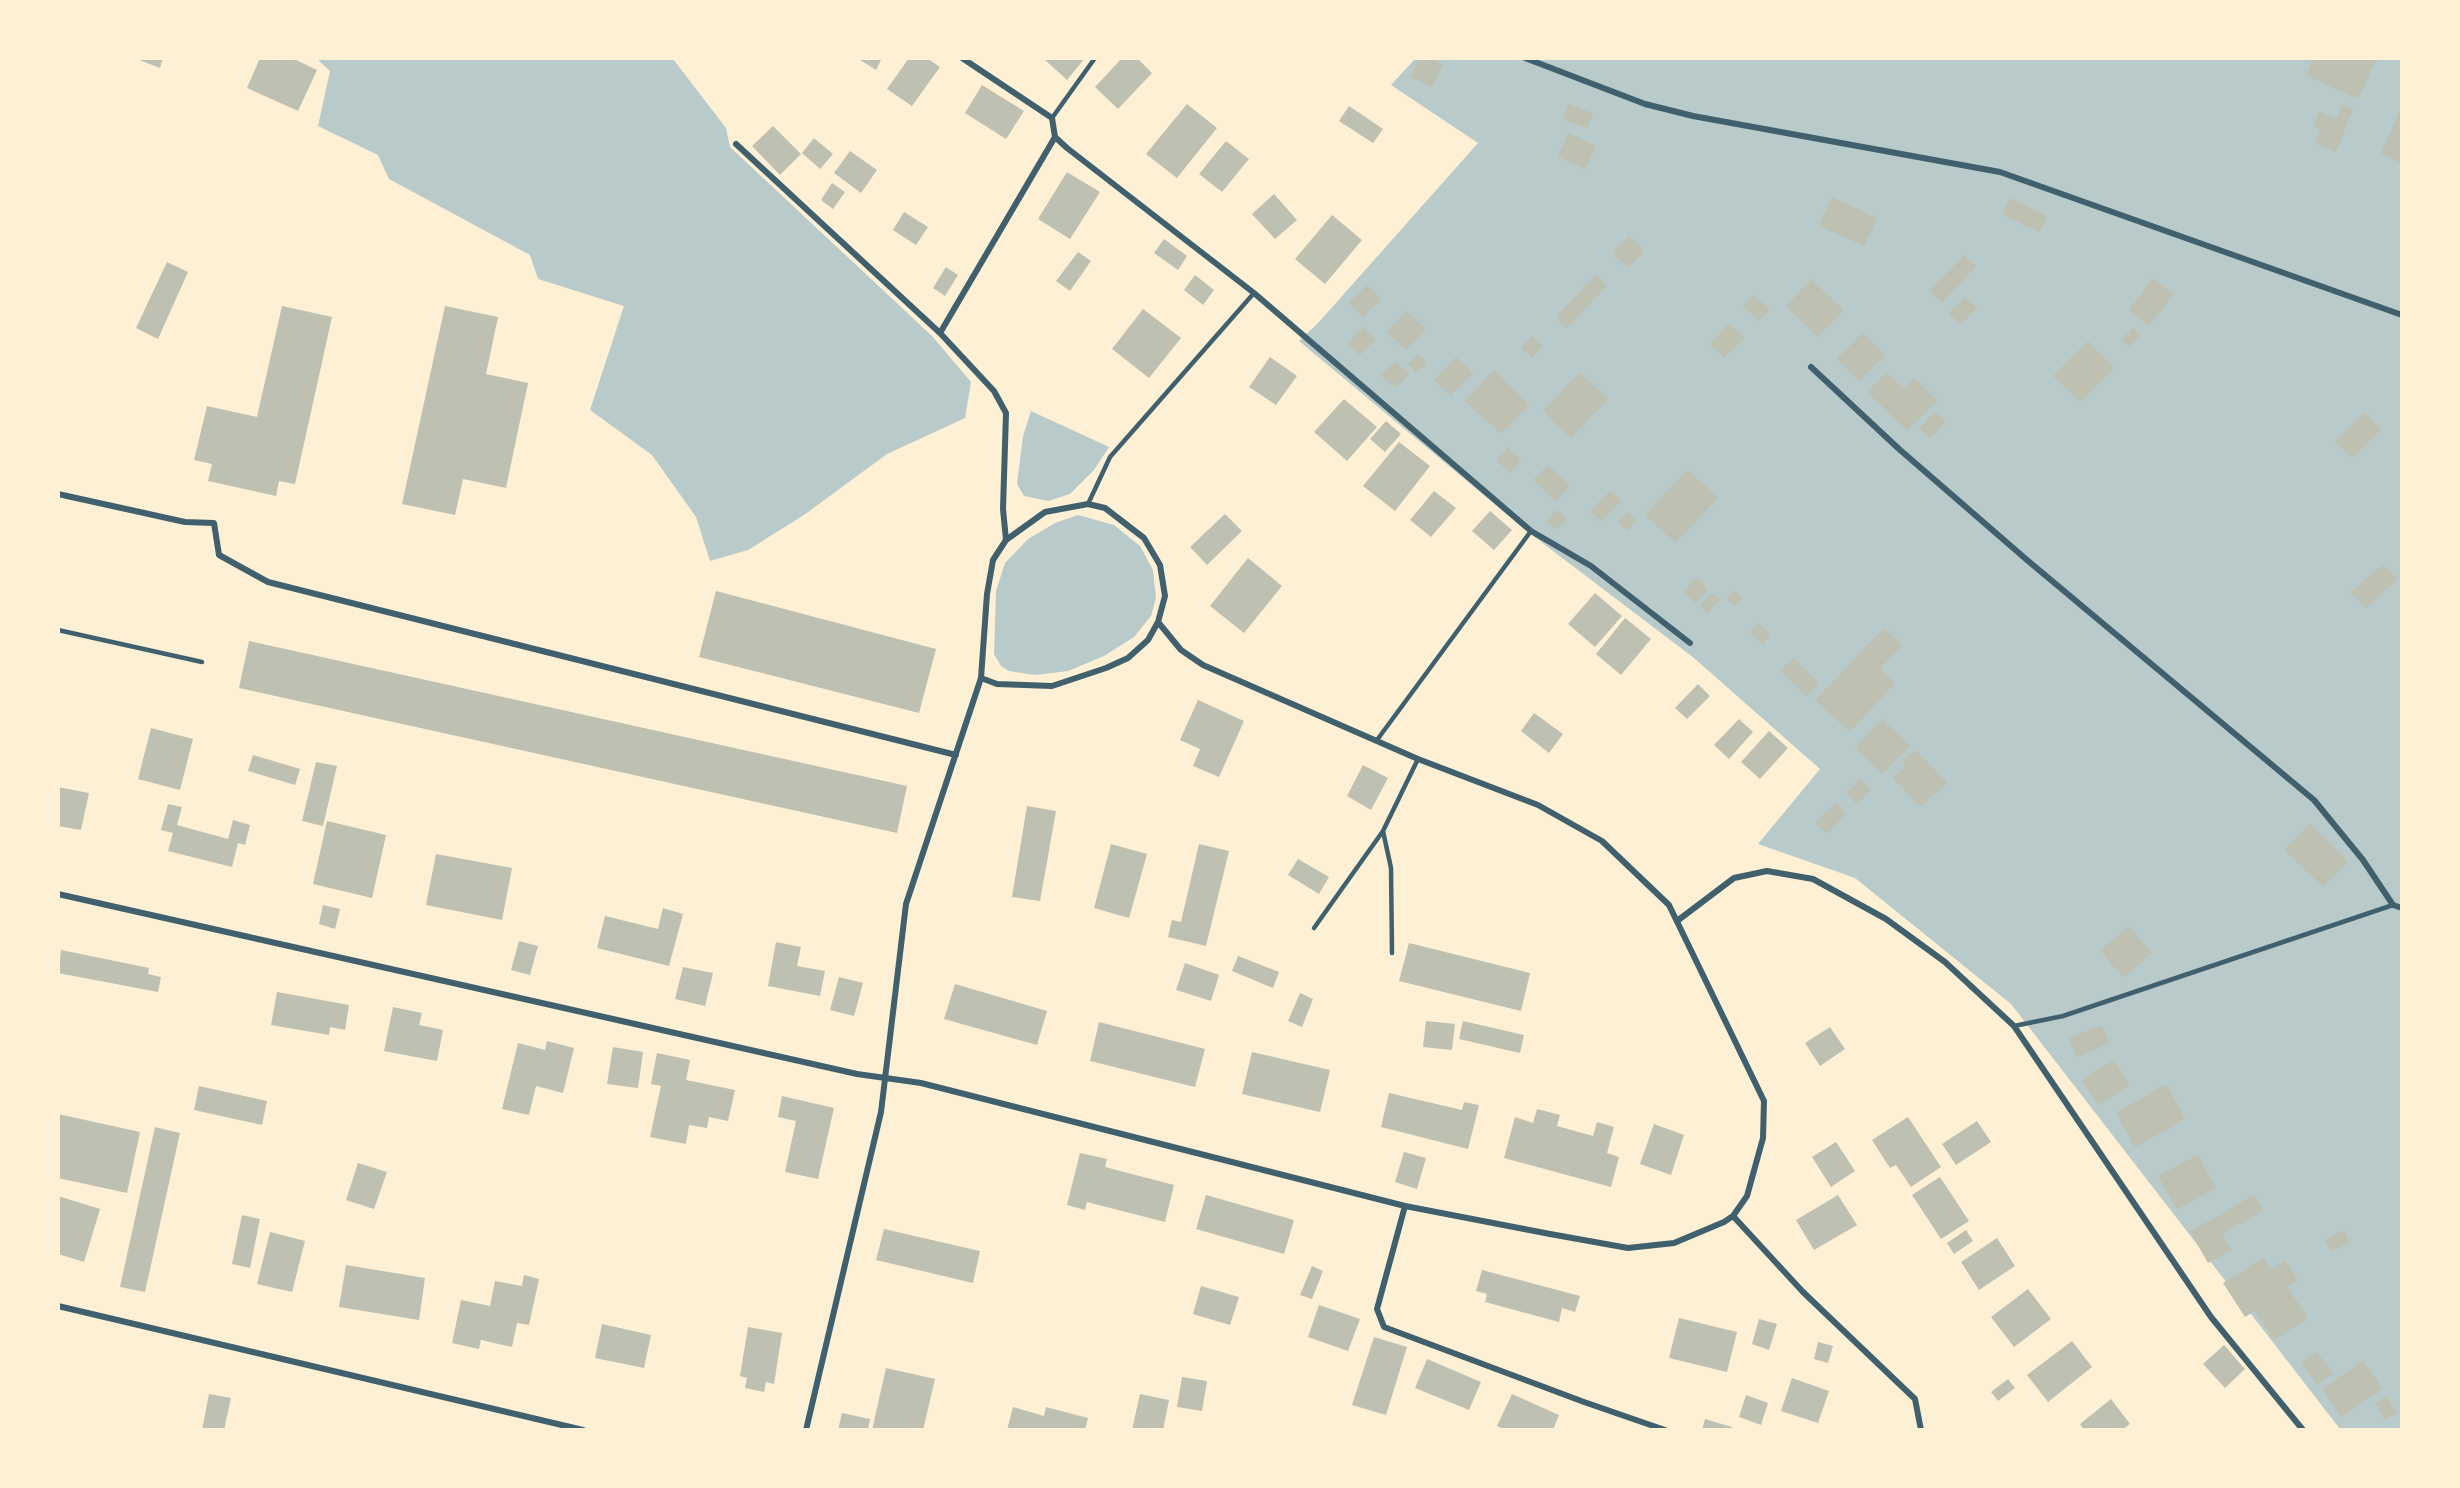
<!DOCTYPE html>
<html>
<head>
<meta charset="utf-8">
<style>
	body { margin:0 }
	#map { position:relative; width:2460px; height:1488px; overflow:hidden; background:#fdf0d5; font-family:"Source Sans 3",sans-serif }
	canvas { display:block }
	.frame { position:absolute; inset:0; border:60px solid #fdf0d5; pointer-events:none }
</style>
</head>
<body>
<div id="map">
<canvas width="2460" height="1488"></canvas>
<div class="frame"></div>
</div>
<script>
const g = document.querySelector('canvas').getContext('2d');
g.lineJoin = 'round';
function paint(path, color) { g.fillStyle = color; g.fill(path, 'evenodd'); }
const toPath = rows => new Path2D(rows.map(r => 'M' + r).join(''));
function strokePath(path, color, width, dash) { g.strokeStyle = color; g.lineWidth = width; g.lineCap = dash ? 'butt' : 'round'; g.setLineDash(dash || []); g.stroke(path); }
const green = toPath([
	[317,59,673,59,726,128,730,147,932,336,971,382,965,418,887,454,804,515,748,550,710,561,696,517,652,455,590,410,624,306,538,279,530,255,389,179,378,155,318,126,330,71],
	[1415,59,2401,59,2401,1429,2340,1429,2011,1004,1855,878,1758,844,1820,769,1694,658,1528,532,1299,341,1319,322,1478,143,1391,85],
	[1031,411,1109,447,1094,470,1070,494,1048,501,1024,496,1017,484,1023,436],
	[1078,515,1114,525,1140,546,1153,570,1156,598,1151,616,1134,637,1104,656,1068,671,1035,675,1009,671,1001,666,994,654,996,591,1005,563,1028,539,1055,523]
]);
const building = toPath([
	[134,58,163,58,160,68],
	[260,58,292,58,317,70,298,111,247,88],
	[857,58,882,58,876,70],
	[909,58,927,58,940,67,912,106,887,89],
	[1043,58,1085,58,1067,80],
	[1122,58,1137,58,1152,73,1118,109,1095,87],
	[1419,58,1429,58,1443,65,1432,87,1410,77],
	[2313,58,2377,58,2358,99,2306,75],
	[982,85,1024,111,1006,139,965,113],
	[1187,104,1217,128,1177,178,1146,154],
	[1568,104,1593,113,1587,128,1563,119],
	[2342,105,2353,109,2336,152,2315,143,2321,129,2313,126,2319,112,2337,119],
	[1349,106,1383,129,1373,143,1339,121],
	[2399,112,2402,113,2402,163,2381,154],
	[773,126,801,154,780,175,752,146],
	[1569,133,1596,146,1585,169,1558,156],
	[814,138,833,154,820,169,802,153],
	[1226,141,1249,159,1222,192,1199,174],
	[850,151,877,170,861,193,834,173],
	[1067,172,1100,192,1070,239,1038,219],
	[832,183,845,192,833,209,821,200],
	[1274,194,1297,220,1275,239,1252,214],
	[1832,197,1877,218,1864,246,1819,226],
	[2010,198,2047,216,2039,232,2002,214],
	[904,212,928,227,916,245,893,230],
	[1332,215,1362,240,1325,284,1295,259],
	[1629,236,1644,251,1628,268,1612,253],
	[1164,239,1187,256,1178,270,1154,253],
	[1078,252,1091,261,1070,291,1056,281],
	[1964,255,1976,266,1942,303,1929,291],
	[167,262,188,272,158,339,136,328],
	[946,267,958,275,945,296,933,288],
	[1195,275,1214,290,1203,305,1184,290],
	[1596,275,1607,286,1567,328,1556,317],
	[2153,278,2174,294,2149,326,2129,310],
	[1811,279,1844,310,1818,337,1786,306],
	[1366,285,1381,299,1363,317,1349,303],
	[1754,295,1770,310,1759,321,1743,306],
	[1965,297,1977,308,1961,325,1949,313],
	[282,306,332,317,295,484,279,481,276,496,208,481,212,464,194,460,207,406,257,417],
	[445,306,498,317,486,374,528,383,506,488,463,479,455,515,402,504],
	[1143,309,1181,338,1149,378,1112,349],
	[1407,311,1426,329,1406,350,1387,332],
	[1729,323,1744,338,1724,358,1710,344],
	[1363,327,1376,339,1360,355,1347,343],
	[2133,328,2141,335,2129,347,2121,339],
	[1862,333,1885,355,1860,381,1837,359],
	[1532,336,1543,346,1532,358,1521,348],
	[2088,341,2114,368,2080,402,2053,376],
	[1418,354,1427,363,1417,373,1408,364],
	[1270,357,1297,376,1276,405,1249,387],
	[1456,357,1473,373,1451,396,1434,380],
	[1395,361,1409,374,1396,388,1381,375],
	[1494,370,1529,405,1501,434,1465,401],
	[1580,372,1608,399,1571,438,1543,411],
	[1886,372,1904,389,1914,378,1937,400,1907,431,1867,392],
	[1344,399,1377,427,1347,461,1314,432],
	[1935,411,1946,422,1930,439,1919,429],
	[2365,412,2381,430,2352,458,2335,442],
	[1386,421,1401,434,1385,452,1370,439],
	[1399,442,1430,466,1395,511,1363,486],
	[1508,447,1521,461,1510,473,1496,459],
	[1548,465,1570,486,1556,501,1533,480],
	[1688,470,1718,498,1675,543,1645,515],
	[1434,491,1456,508,1431,537,1410,520],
	[1610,491,1621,501,1601,521,1590,511],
	[1557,509,1567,519,1556,530,1546,521],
	[1490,511,1512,530,1494,550,1472,531],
	[1627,512,1637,521,1627,531,1618,522],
	[1225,514,1242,531,1207,565,1190,547],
	[1248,558,1282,586,1244,633,1210,606],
	[2383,564,2397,579,2366,608,2351,592],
	[1696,577,1708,589,1695,603,1683,592],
	[1734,590,1742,598,1734,606,1727,598],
	[716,591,936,649,919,713,699,657],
	[1595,593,1622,616,1595,647,1568,624],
	[1712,593,1720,600,1707,613,1699,606],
	[1625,618,1651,639,1621,675,1596,654],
	[1759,623,1771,635,1763,644,1750,632],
	[1884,628,1902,645,1880,669,1895,683,1850,732,1815,700],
	[249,641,907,786,897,833,239,688],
	[1793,658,1819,683,1807,696,1780,671],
	[1698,684,1710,696,1687,719,1675,708],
	[1198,700,1244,721,1219,777,1193,766,1200,749,1180,740],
	[1534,713,1563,734,1549,753,1521,731],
	[1739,719,1753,732,1729,759,1714,745],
	[1883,719,1910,746,1882,774,1855,747],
	[151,728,193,739,180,790,138,779],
	[1769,731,1788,748,1760,779,1741,762],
	[1916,750,1947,783,1920,807,1893,778,1906,766,1902,762],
	[253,755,300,769,295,785,248,771],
	[316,762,337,766,323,826,302,821],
	[1363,765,1388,778,1371,810,1347,796],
	[1861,779,1871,790,1857,804,1846,793],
	[58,787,89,793,81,830,58,826],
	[1835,803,1846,813,1827,834,1816,823],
	[168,804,182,807,177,825,228,839,233,820,250,825,245,845,238,843,232,867,168,851,173,833,161,830],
	[1027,806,1056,811,1040,901,1012,897],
	[327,821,386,835,372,898,313,884],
	[2310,824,2348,861,2323,887,2284,850],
	[1111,844,1147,854,1129,918,1094,908],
	[1199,844,1229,851,1206,946,1168,937,1172,920,1181,922],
	[436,854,512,868,502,920,426,905],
	[1298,859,1329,877,1319,894,1288,875],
	[323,905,340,909,335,929,319,924],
	[663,908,683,914,669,966,597,948,605,916,658,929],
	[2129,927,2152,953,2123,978,2100,950],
	[519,941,538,946,530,975,511,970],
	[776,942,801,947,797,966,825,971,820,996,768,986],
	[1409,943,1530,973,1521,1011,1399,981],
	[61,950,149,968,148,974,161,977,158,992,58,973],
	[1238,956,1279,972,1273,988,1232,971],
	[1185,963,1219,975,1211,1001,1176,990],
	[683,967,713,973,705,1006,675,999],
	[839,977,863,983,854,1016,830,1010],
	[955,984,1047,1011,1037,1045,944,1019],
	[277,992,349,1005,345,1030,330,1027,329,1035,271,1025],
	[1300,993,1313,999,1302,1027,1288,1021],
	[393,1007,422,1013,419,1025,443,1030,437,1061,384,1051],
	[1426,1021,1455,1024,1452,1050,1423,1047],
	[1463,1021,1524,1035,1520,1053,1459,1039],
	[1099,1022,1205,1049,1195,1087,1090,1061],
	[2102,1025,2109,1043,2077,1057,2069,1038],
	[1830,1027,1845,1049,1820,1066,1805,1043],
	[547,1041,574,1048,563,1093,536,1086,529,1115,502,1109,518,1043,545,1050],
	[613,1047,643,1052,638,1088,607,1084],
	[1252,1052,1330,1070,1320,1112,1242,1094],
	[657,1053,690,1060,686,1080,735,1090,728,1121,709,1117,707,1128,689,1125,686,1144,650,1137,661,1086,651,1084],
	[2113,1060,2130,1085,2098,1105,2082,1080],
	[2166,1084,2185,1119,2135,1147,2116,1113],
	[199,1086,267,1101,262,1125,194,1110],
	[1389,1093,1462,1110,1464,1102,1479,1105,1468,1149,1381,1127],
	[782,1096,834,1108,818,1179,785,1172,796,1121,778,1117],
	[1537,1109,1560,1115,1557,1126,1593,1136,1597,1122,1614,1127,1607,1153,1619,1157,1611,1187,1504,1158,1515,1117,1533,1123],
	[58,1114,140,1132,127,1193,58,1178],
	[1908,1117,1941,1167,1911,1187,1896,1165,1890,1168,1872,1140],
	[1977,1121,1991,1142,1956,1165,1942,1144],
	[1654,1124,1684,1135,1671,1175,1640,1164],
	[155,1127,180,1133,145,1292,120,1287],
	[1836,1142,1855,1171,1831,1187,1812,1157],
	[1404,1152,1426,1158,1417,1189,1395,1182],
	[1080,1153,1107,1159,1105,1167,1174,1185,1165,1222,1087,1202,1085,1210,1067,1205],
	[2198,1155,2216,1188,2177,1209,2158,1176],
	[358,1163,387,1172,374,1209,346,1200],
	[1940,1177,1969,1221,1941,1239,1912,1195],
	[1206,1195,1294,1220,1284,1254,1196,1229],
	[1838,1195,1857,1225,1814,1250,1796,1220],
	[2254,1195,2263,1211,2222,1234,2231,1250,2208,1263,2190,1232],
	[58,1196,100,1209,84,1262,58,1254],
	[242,1215,260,1219,250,1268,232,1264],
	[884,1229,980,1251,973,1283,876,1260],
	[1966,1230,1973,1241,1954,1254,1947,1243],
	[2344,1230,2350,1242,2331,1252,2325,1240],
	[270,1232,305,1241,292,1292,257,1284],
	[1997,1238,2015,1266,1979,1290,1961,1262],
	[2263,1258,2271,1270,2285,1260,2298,1280,2287,1287,2308,1318,2274,1340,2255,1311,2245,1317,2223,1283],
	[346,1265,425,1278,419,1320,339,1307],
	[1312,1266,1323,1271,1312,1299,1300,1295],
	[1482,1270,1580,1296,1575,1312,1562,1308,1559,1322,1485,1302,1487,1294,1476,1291],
	[524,1275,539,1279,529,1325,517,1323,512,1347,481,1340,479,1349,452,1343,461,1300,490,1306,495,1281,522,1286],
	[1201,1286,1239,1297,1230,1325,1193,1314],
	[2028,1289,2051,1319,2014,1347,1991,1317],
	[1319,1305,1360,1319,1348,1351,1308,1337],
	[1679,1318,1737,1332,1727,1372,1669,1358],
	[1759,1319,1777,1324,1769,1350,1752,1344],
	[602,1324,651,1335,644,1368,595,1358],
	[748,1327,782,1333,774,1384,766,1382,764,1392,745,1388,747,1378,740,1376],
	[1374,1337,1407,1347,1386,1415,1352,1405],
	[2072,1341,2092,1367,2048,1402,2027,1375],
	[1818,1342,1833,1346,1828,1363,1814,1359],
	[2224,1345,2245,1369,2225,1388,2203,1364],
	[2317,1352,2333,1374,2317,1385,2301,1362],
	[1427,1359,1481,1382,1469,1410,1415,1388],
	[2363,1361,2382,1388,2341,1417,2322,1389],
	[886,1368,935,1379,923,1430,872,1430],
	[1182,1377,1207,1381,1202,1411,1177,1407],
	[1792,1378,1829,1391,1818,1423,1781,1411],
	[2008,1379,2015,1388,1998,1401,1991,1392],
	[209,1394,231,1398,224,1430,202,1430],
	[1140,1394,1169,1400,1163,1430,1132,1430],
	[1512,1394,1559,1415,1553,1430,1506,1430,1497,1426],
	[1746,1395,1768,1403,1761,1425,1739,1417],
	[2386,1396,2397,1412,2386,1420,2375,1404],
	[2111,1399,2130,1424,2122,1430,2084,1430,2080,1424],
	[1013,1407,1044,1416,1046,1407,1088,1418,1085,1430,1007,1430],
	[842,1413,870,1419,868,1430,838,1430],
	[1705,1419,1732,1427,1732,1430,1702,1430]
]);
const service = toPath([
	[1052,118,1095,58],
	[1088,504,1110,457,1254,293],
	[58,630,202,662],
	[1377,740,1531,531],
	[1383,831,1391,868,1392,953],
	[1314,928,1383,831,1418,759],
	[2014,1026,2063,1016,2393,905]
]);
const minor = toPath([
	[962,58,1052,118,1055,137,1067,148,1254,293,1531,531,1591,566,1690,643],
	[1525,58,1645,104,1693,116,2000,172,2402,315],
	[736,144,940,333,994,391,1006,413,1003,509,1006,540],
	[940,333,1055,137],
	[1811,367,1899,449,2027,560,2314,800,2363,860,2393,905,2402,908],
	[58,494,185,522,214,523,219,555,268,582,956,755],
	[58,894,857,1074,921,1083,1405,1206,1550,1234,1628,1248,1674,1243,1724,1222,1733,1216,1747,1196,1763,1138,1764,1101,1669,905,1602,841,1538,805,1418,759,1203,665,1181,650,1158,622],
	[1677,921,1734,878,1767,871,1813,879,1886,919,1945,962,2014,1026,2211,1317,2303,1430],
	[1405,1206,1377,1309,1384,1327,1584,1402,1665,1430],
	[1733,1216,1803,1292,1915,1399,1921,1430],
	[58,1306,583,1430],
	[806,1430,881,1112,906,904,981,678,987,594,993,560,1006,540,1045,512,1088,504,1105,508,1144,538,1160,565,1165,596,1158,622,1148,640,1128,658,1106,668,1052,686,997,684,981,678]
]);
paint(green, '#b9caca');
paint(building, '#bec0b2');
strokePath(service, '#3f606c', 4.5);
strokePath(minor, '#3f606c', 6);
</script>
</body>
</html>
